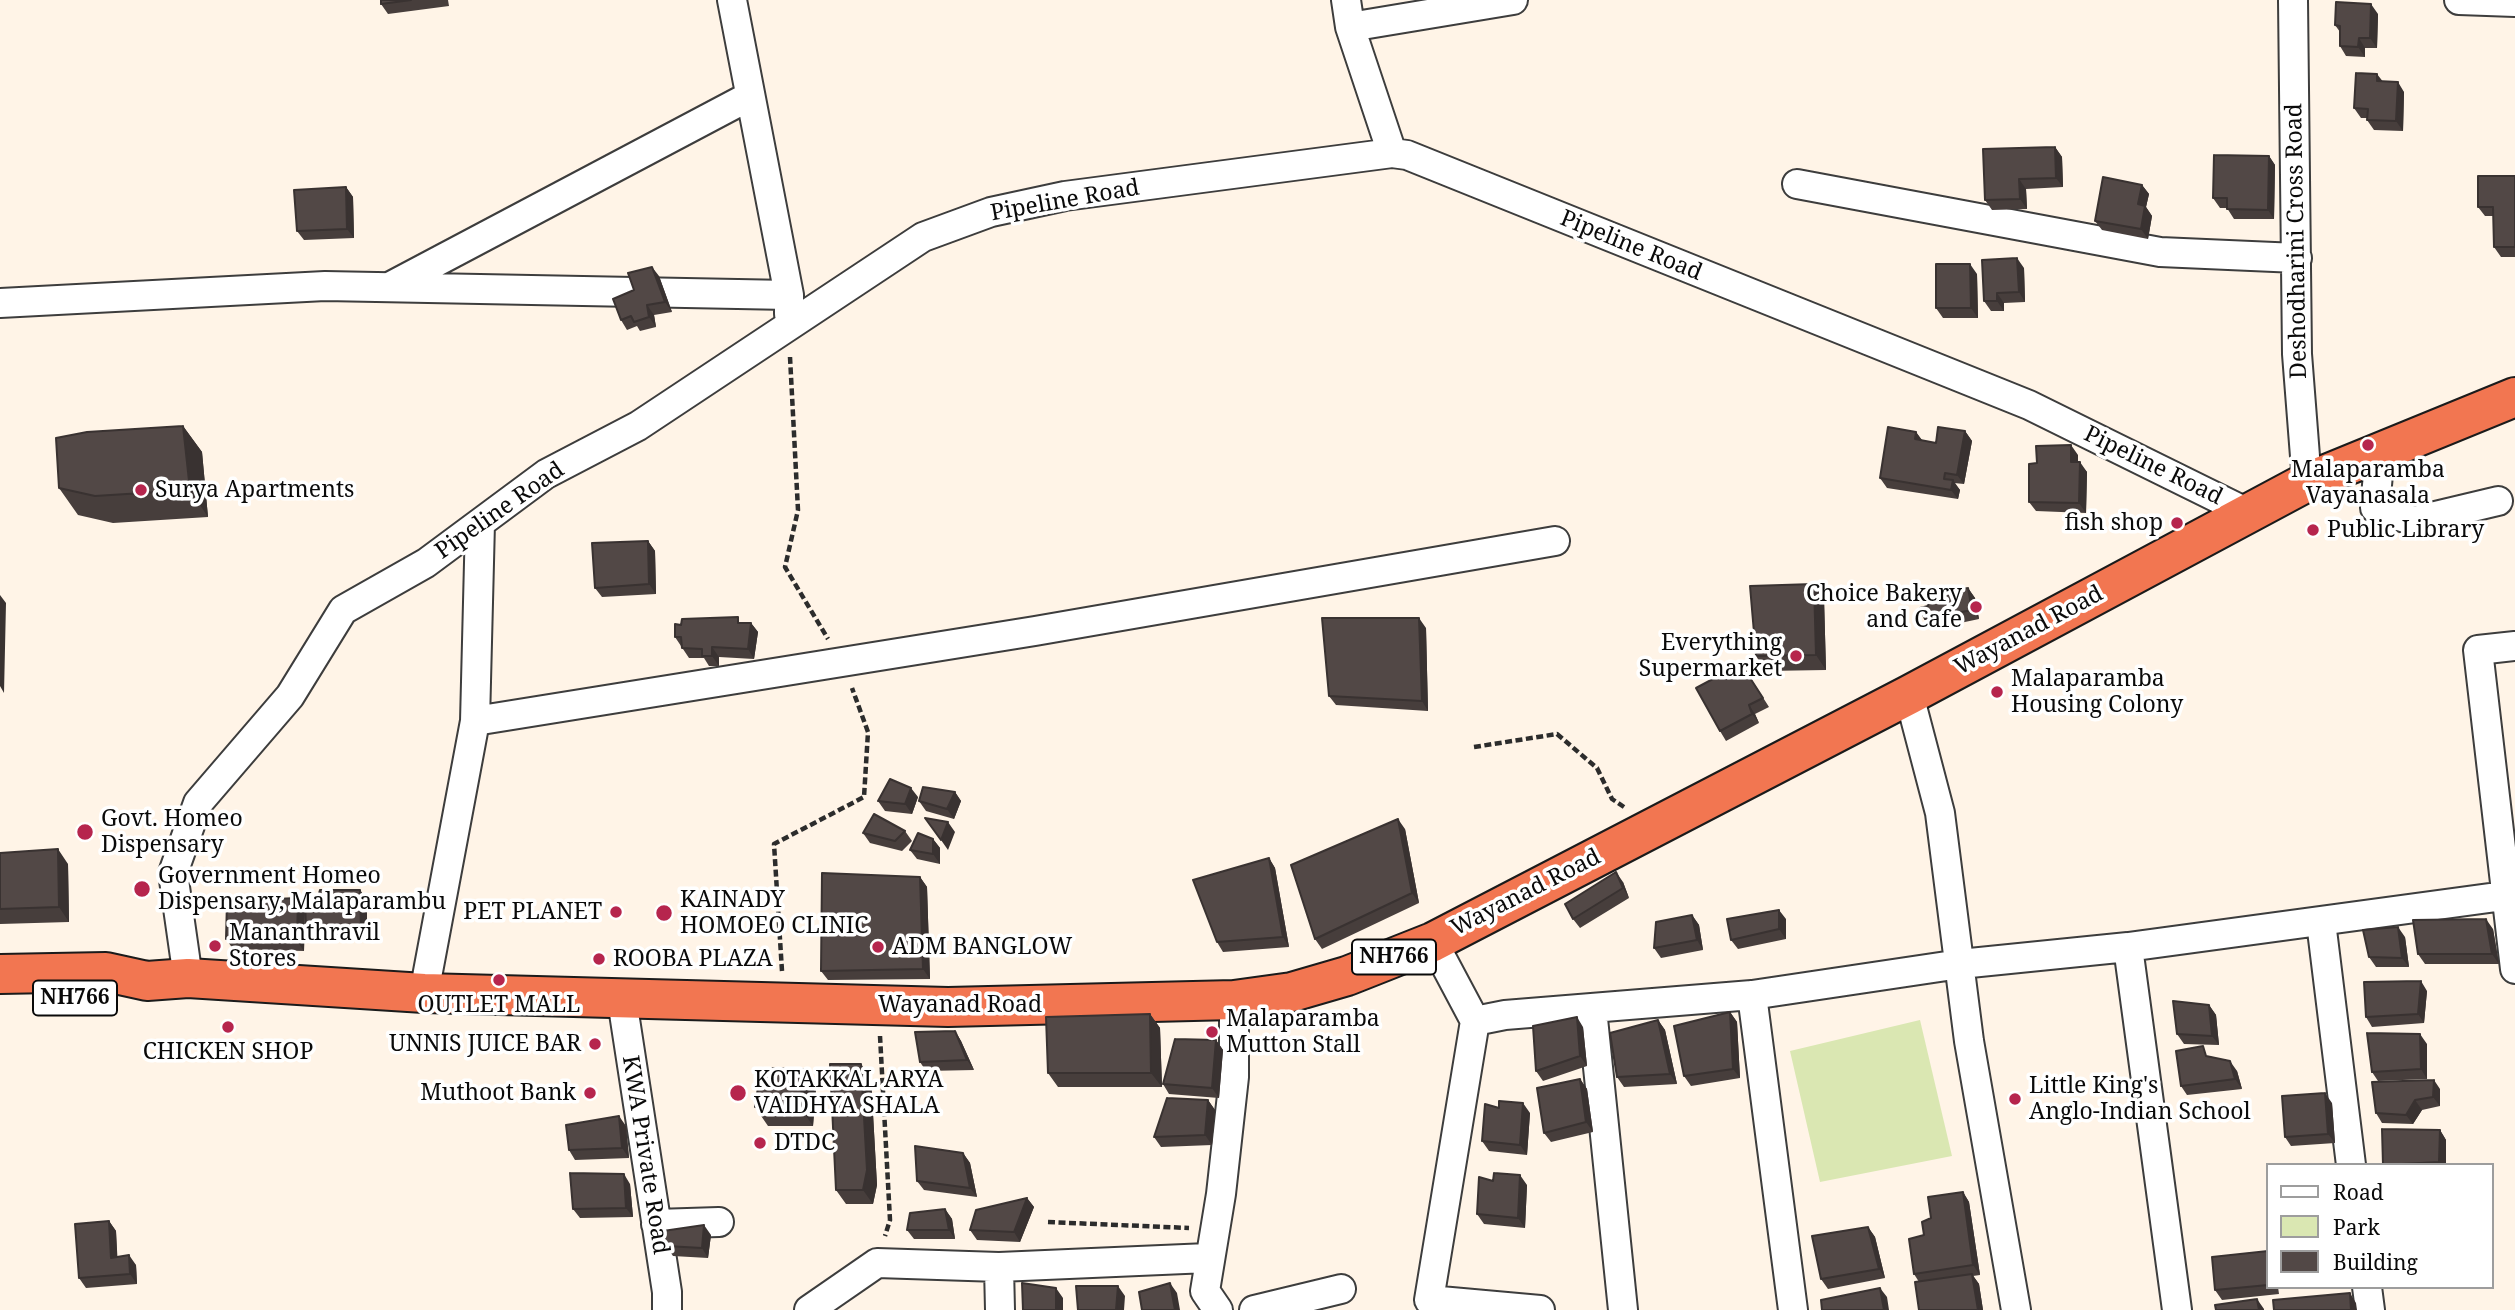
<!DOCTYPE html>
<html>
<head>
<meta charset="utf-8">
<style>
	body { margin:0 }
	#map { position:relative; width:2515px; height:1310px; overflow:hidden; background:#fff4e7; font-family:"Noto Serif",serif }
	canvas { display:block }
	.legend { position:absolute; left:2266px; top:1163px; width:228px; height:126px; box-sizing:border-box; background:#fff; border:2px solid #9d9d9d; margin:0; padding:9px 12px; list-style:none; font-size:21px; color:#0a0a0a }
	.legend li { display:flex; align-items:center; gap:14px; height:35px }
	.legend b { width:35px; border:2px solid #9d9d9d }
</style>
</head>
<body>
<div id="map">
<canvas width="2515" height="1310"></canvas>
<ul class="legend">
<li><b style="height:9px;background:#fff"></b>Road</li>
<li><b style="height:19px;background:#dae7b2"></b>Park</li>
<li><b style="height:19px;background:#524846"></b>Building</li>
</ul>
</div>
<script>
const g = document.querySelector('canvas').getContext('2d');
g.lineJoin = 'round';
function paint(path, color) { g.fillStyle = color; g.fill(path, 'evenodd'); }
const toPath = rows => new Path2D(rows.map(r => 'M' + r).join(''));
function strokePath(path, color, width, dash) { g.strokeStyle = color; g.lineWidth = width; g.lineCap = dash ? 'butt' : 'round'; g.setLineDash(dash || []); g.stroke(path); }
function drawText(font, color, halo, rows, align = 'center') {
  g.font = font + ' "Noto Serif",serif'; g.lineWidth = 7; g.setLineDash([]); g.textBaseline = 'middle'; g.strokeStyle = halo; g.fillStyle = color; for (const [text, x, y, turn = 0] of rows) {
    g.save(); g.translate(x, y); g.rotate((+turn || 0) * Math.PI / 180); g.textAlign = isNaN(turn) ? turn : align; if (halo) g.strokeText(text, 0, 0); g.fillText(text, 0, 0); g.restore();
  }
}
const green = toPath([
	[1920,1020,1952,1156,1820,1182,1790,1051]
]);
const path = toPath([
	[790,357,798,510,785,567,828,639],
	[1474,747,1557,734,1597,768,1612,799,1624,807],
	[782,971,774,844,864,797,868,732,852,688],
	[880,1036,890,1220,885,1236],
	[1048,1222,1189,1228]
]);
const minor = toPath([
	[732,0,789,295,789,314],
	[1346,0,1350,27,1392,153],
	[2293,0,2297,354,2307,482],
	[2459,0,2515,2],
	[1350,27,1513,0],
	[1797,184,2160,252,2297,258],
	[391,286,750,96],
	[0,303,325,286,789,295],
	[2380,451,2375,508,2414,521,2498,501],
	[2515,646,2478,650,2515,969],
	[1909,695,1940,813,1969,1041,2016,1310],
	[475,721,1035,631,1555,541],
	[2321,922,2351,1165],
	[1433,942,1475,1021,1505,1015,1752,995,1960,964,2128,947,2504,896],
	[2128,947,2177,1310],
	[188,978,173,873,198,803,290,696,343,610,426,563,546,474,638,426,923,237,991,212,1065,196,1392,153,1407,155,2029,405,2248,513],
	[424,993,475,721,480,523],
	[1752,995,1793,1310],
	[622,1000,667,1292,667,1310],
	[1592,1009,1623,1310],
	[1475,1021,1429,1300,1540,1310],
	[656,1224,719,1222],
	[999,1267,1000,1310],
	[2367,1287,2370,1310],
	[809,1310,877,1263,999,1267,1208,1258],
	[1218,1310,1205,1291,1221,1194,1234,1077,1234,1000],
	[1254,1310,1341,1289]
]);
const highway = toPath([
	[0,974,106,972,147,981,188,978,424,993,948,1007,1234,1000,1292,992,1347,976,1433,942,1909,695,2307,482,2515,397]
]);
const wall = toPath([
	[381,0,448,0,449,6,388,14,381,4],
	[2378,14,2377,48,2365,48,2365,57,2346,56,2340,46,2340,32,2335,25],
	[2383,82,2404,92,2403,131,2374,130,2367,120,2367,118,2361,118,2354,108],
	[2055,147,2062,157,2063,187,2026,189,2027,209,1992,210,1985,200],
	[2269,156,2275,165,2274,219,2234,219,2227,208,2220,208,2213,198],
	[2515,176,2515,257,2501,257,2494,247,2493,216,2485,216,2478,207],
	[2142,185,2149,194,2146,207,2152,216,2148,239,2102,230,2095,221],
	[346,187,353,197,354,238,304,240,297,231],
	[2024,268,2025,302,2004,303,2004,311,1991,311,1984,301],
	[1977,274,1978,318,1943,318,1936,308],
	[659,276,672,312,654,315,656,327,640,331,637,326,627,330,621,320,634,290],
	[183,426,202,452,208,517,113,523,78,515,59,488],
	[1965,431,1972,441,1964,484,1954,483,1960,490,1958,499,1887,488,1880,478,1916,432,1922,440,1936,443],
	[2078,455,2078,462,2087,472,2086,513,2036,511,2029,502,2037,463],
	[648,541,655,551,656,594,602,597,595,588],
	[1968,588,1975,598,1979,619,1932,629,1925,619,1928,606],
	[1824,598,1826,670,1766,671,1756,656],
	[751,623,758,632,754,659,719,657,719,666,709,666,704,658,689,658,675,637,681,625],
	[1426,628,1428,711,1336,705,1329,696],
	[1748,674,1769,707,1755,714,1759,723,1726,741,1720,731],
	[955,792,961,801,954,819,926,811,919,801],
	[918,797,912,814,885,811,878,801],
	[1405,829,1419,903,1322,949,1315,939],
	[905,831,912,841,902,851,870,843,863,833],
	[933,839,940,848,940,864,917,859,910,850],
	[0,853,68,864,69,922,0,924],
	[1269,858,1275,868,1289,947,1223,952,1217,942],
	[920,877,927,887,930,979,828,980,821,971],
	[1623,882,1629,898,1580,928,1573,919],
	[360,890,367,900,367,940,313,939,306,929,317,900],
	[298,898,305,908,304,951,233,949,226,939],
	[1692,915,1699,925,1703,950,1661,958,1654,948],
	[1786,919,1786,939,1738,949,1731,940],
	[2493,929,2499,964,2425,964,2418,954],
	[2405,937,2409,967,2376,967,2369,957],
	[2427,991,2424,1023,2372,1027,2366,1017],
	[2209,1005,2216,1015,2219,1045,2184,1044,2177,1034],
	[1730,1012,1737,1022,1740,1078,1691,1086,1684,1076],
	[1150,1014,1160,1028,1162,1087,1058,1087,1048,1073],
	[1658,1020,1665,1030,1677,1084,1624,1087,1617,1077],
	[1583,1027,1587,1066,1543,1081,1536,1071],
	[955,1031,961,1041,974,1070,926,1071,920,1062],
	[1216,1040,1223,1050,1219,1098,1169,1094,1163,1084],
	[2427,1044,2427,1079,2378,1081,2372,1072],
	[2210,1057,2237,1071,2242,1089,2187,1095,2181,1086],
	[871,1078,877,1185,873,1204,846,1204,836,1190],
	[1580,1079,1587,1089,1593,1132,1551,1142,1544,1133],
	[816,1088,813,1126,768,1126,755,1107],
	[2440,1089,2440,1106,2422,1110,2413,1124,2382,1123,2376,1113],
	[1208,1100,1215,1110,1212,1145,1161,1147,1154,1137],
	[2332,1103,2335,1143,2291,1146,2285,1137],
	[1499,1108,1530,1113,1527,1155,1489,1151,1482,1141],
	[626,1126,629,1158,575,1160,569,1150],
	[2440,1130,2446,1140,2446,1165,2383,1165],
	[963,1153,970,1163,977,1197,924,1190,917,1181],
	[1493,1181,1527,1185,1525,1228,1484,1224,1477,1214],
	[630,1184,633,1217,580,1218,573,1209],
	[1963,1192,1969,1202,1980,1275,1973,1276,1979,1284,1983,1310,1919,1310,1919,1282,1914,1274,1924,1235,1931,1218],
	[1027,1198,1034,1207,1020,1242,977,1240,970,1230],
	[945,1209,952,1219,955,1239,914,1239,907,1230],
	[109,1221,116,1231,117,1257,136,1265,137,1284,86,1288,79,1278],
	[1868,1227,1875,1237,1885,1278,1828,1289,1821,1279],
	[711,1235,708,1258,673,1256,666,1246],
	[2268,1251,2268,1287,2278,1287,2279,1294,2222,1300,2215,1290]
]);
const shadedWall = toPath([
	[2371,4,2378,14,2377,48,2370,38],
	[2359,38,2365,48,2365,57,2358,47],
	[2377,74,2384,83,2377,81],
	[2398,82,2404,92,2403,131,2396,121],
	[2055,147,2062,157,2063,187,2056,178],
	[2269,156,2275,165,2274,219,2268,210],
	[2019,179,2026,189,2027,209,2020,199],
	[2142,185,2149,194,2146,207,2152,216,2148,239,2141,229,2138,204],
	[346,187,353,197,354,238,347,229],
	[2017,258,2024,268,2025,302,2019,292],
	[1970,264,1977,274,1978,318,1971,308],
	[652,267,659,276,672,312,665,302],
	[1997,293,2004,303,2004,311,1997,301],
	[647,305,654,315,656,327,649,317],
	[183,426,202,452,208,517,190,490],
	[1965,431,1972,441,1964,484,1957,475],
	[1916,432,1923,442,1915,439],
	[2071,445,2078,455,2078,472,2071,462],
	[2080,462,2087,472,2086,513,2079,503],
	[1953,480,1960,490,1958,499,1951,490],
	[648,541,655,551,656,594,649,584],
	[1814,584,1824,598,1826,670,1816,655],
	[1968,588,1975,598,1979,619,1972,610],
	[0,595,6,603,4,693,0,686],
	[1419,618,1426,628,1428,711,1422,701],
	[751,623,758,632,754,659,748,649],
	[712,647,719,657,719,666,712,656],
	[1749,705,1755,714,1759,723,1752,714],
	[911,788,918,797,912,814,905,804],
	[955,792,961,801,954,819,947,809],
	[1398,819,1405,829,1419,903,1412,893],
	[948,822,955,832,948,850,941,840],
	[933,839,940,848,940,864,933,854],
	[58,849,68,864,69,922,59,907],
	[1269,858,1275,868,1289,947,1283,937],
	[1616,872,1623,882,1629,898,1623,888],
	[920,877,927,887,930,979,923,969],
	[360,890,367,900,367,940,361,930],
	[298,898,305,908,304,951,297,941],
	[1779,910,1786,919,1786,939,1779,929],
	[1692,915,1699,925,1703,950,1697,940],
	[2486,919,2493,929,2499,964,2492,954],
	[2398,927,2405,937,2409,967,2402,958],
	[2421,981,2427,991,2424,1023,2418,1014],
	[2209,1005,2216,1015,2219,1045,2212,1036],
	[1730,1012,1737,1022,1740,1078,1733,1069],
	[1150,1014,1160,1028,1162,1087,1151,1073],
	[1577,1017,1583,1027,1587,1066,1580,1056],
	[1658,1020,1665,1030,1677,1084,1670,1074],
	[955,1031,961,1041,974,1070,967,1060],
	[2420,1034,2427,1044,2427,1079,2421,1069],
	[1216,1040,1223,1050,1219,1098,1212,1088],
	[2230,1061,2237,1071,2242,1089,2235,1079],
	[861,1064,871,1078,877,1185,873,1204,863,1190],
	[803,1069,816,1088,813,1126,800,1107],
	[1580,1079,1587,1089,1593,1132,1586,1122],
	[2434,1080,2440,1089,2440,1106,2433,1097],
	[2325,1093,2332,1103,2335,1143,2328,1134],
	[1208,1100,1215,1110,1212,1145,1205,1135],
	[2415,1100,2422,1110,2413,1124,2406,1115],
	[1523,1103,1530,1113,1527,1155,1520,1145],
	[619,1116,626,1126,629,1158,622,1148],
	[2440,1130,2446,1140,2446,1165,2441,1165,2439,1162],
	[963,1153,970,1163,977,1197,970,1188],
	[624,1174,630,1184,633,1217,626,1208],
	[1520,1175,1527,1185,1525,1228,1518,1218],
	[1963,1192,1969,1202,1980,1275,1973,1265],
	[1027,1198,1034,1207,1020,1242,1014,1232],
	[945,1209,952,1219,955,1239,949,1230],
	[109,1221,116,1231,118,1268,111,1258],
	[704,1225,711,1235,708,1258,702,1248],
	[1868,1227,1875,1237,1885,1278,1879,1269],
	[129,1255,136,1265,137,1284,130,1274],
	[1972,1274,1979,1284,1983,1310,1978,1310],
	[1170,1283,1177,1293,1180,1310,1175,1310],
	[1118,1286,1125,1296,1124,1310,1116,1310],
	[1056,1288,1063,1298,1063,1310,1056,1310],
	[1880,1288,1887,1297,1889,1310,1884,1310],
	[2350,1293,2356,1303,2357,1310,2351,1310],
	[2257,1299,2264,1309,2264,1310,2259,1310]
]);
const building = toPath([
	[381,0,411,0,381,4,381,0],
	[2336,2,2371,4,2370,38,2359,38,2358,47,2340,46,2340,26,2335,25,2336,2],
	[2356,73,2377,74,2377,81,2398,82,2396,121,2367,120,2368,109,2354,108,2356,73],
	[2055,147,2056,178,2019,179,2020,199,1985,200,1983,149,2055,147],
	[2214,155,2269,156,2268,210,2227,209,2227,198,2213,198,2214,155],
	[2478,176,2515,176,2515,247,2494,247,2493,207,2478,207,2478,176],
	[2103,177,2142,185,2138,204,2145,206,2141,229,2095,221,2103,177],
	[346,187,347,229,297,231,294,190,346,187],
	[2017,258,2019,292,1997,293,1997,301,1984,301,1982,260,2017,258],
	[1936,264,1970,264,1971,308,1936,308,1936,264],
	[652,267,665,302,647,305,649,317,634,322,631,316,621,320,613,299,634,290,628,273,652,267],
	[183,426,190,490,95,496,59,488,56,438,87,432,183,426],
	[1888,427,1916,432,1915,439,1936,443,1938,427,1965,431,1957,475,1945,473,1944,479,1953,480,1951,490,1880,478,1888,427],
	[2071,445,2071,462,2080,462,2079,503,2029,502,2029,464,2037,463,2036,446,2071,445],
	[648,541,649,584,595,588,592,543,648,541],
	[1814,584,1816,655,1756,656,1750,586,1814,584],
	[1968,588,1972,610,1925,619,1920,608,1928,606,1927,595,1968,588],
	[738,617,738,623,751,623,748,649,712,647,712,656,702,656,702,649,682,648,681,637,675,637,675,624,681,625,682,619,738,617],
	[1322,618,1419,618,1422,701,1329,696,1322,618],
	[1741,664,1763,698,1749,705,1752,714,1720,731,1696,688,1741,664],
	[890,779,911,788,905,804,878,801,890,779],
	[923,787,955,792,947,809,919,801,923,787],
	[874,814,905,831,895,841,863,833,874,814],
	[925,818,948,822,941,840,925,818],
	[1398,819,1412,893,1315,939,1291,865,1398,819],
	[918,833,933,839,933,854,910,850,918,833],
	[58,849,59,907,0,909,0,853,58,849],
	[1269,858,1283,937,1217,942,1193,880,1269,858],
	[1616,872,1623,888,1573,919,1565,904,1616,872],
	[822,873,920,877,923,969,821,971,822,873],
	[320,890,360,890,361,930,306,929,305,900,317,900,320,890],
	[298,898,297,941,226,939,227,901,298,898],
	[1779,910,1779,929,1731,940,1727,919,1779,910],
	[1692,915,1697,940,1654,948,1656,922,1692,915],
	[2486,919,2492,954,2418,954,2413,920,2486,919],
	[2398,927,2402,958,2369,957,2363,930,2398,927],
	[2421,981,2418,1014,2366,1017,2364,982,2421,981],
	[2173,1001,2209,1005,2212,1036,2177,1034,2173,1001],
	[1730,1012,1733,1069,1684,1076,1674,1026,1730,1012],
	[1150,1014,1151,1073,1048,1073,1046,1017,1150,1014],
	[1577,1017,1580,1056,1536,1071,1533,1026,1577,1017],
	[1658,1020,1670,1074,1617,1077,1610,1033,1658,1020],
	[955,1031,967,1060,920,1062,915,1032,955,1031],
	[2367,1033,2420,1034,2421,1069,2372,1072,2367,1033],
	[1175,1039,1216,1040,1212,1088,1163,1084,1175,1039],
	[2203,1046,2206,1056,2230,1061,2235,1079,2181,1086,2176,1051,2203,1046],
	[830,1064,861,1064,867,1170,863,1190,836,1190,830,1064],
	[761,1068,803,1069,800,1107,755,1107,761,1068],
	[1580,1079,1586,1122,1544,1133,1537,1088,1580,1079],
	[2434,1080,2433,1097,2415,1100,2406,1115,2376,1113,2372,1082,2434,1080],
	[2325,1093,2328,1134,2285,1137,2282,1096,2325,1093],
	[1167,1098,1208,1100,1205,1135,1154,1137,1167,1098],
	[1499,1101,1523,1103,1520,1145,1482,1141,1485,1104,1499,1108,1499,1101],
	[619,1116,622,1148,569,1150,566,1125,619,1116],
	[2382,1129,2440,1130,2439,1162,2383,1165,2382,1129],
	[915,1146,963,1153,970,1188,917,1181,915,1146],
	[570,1173,624,1174,626,1208,573,1209,570,1173],
	[1494,1173,1520,1175,1518,1218,1477,1214,1479,1177,1493,1181,1494,1173],
	[1963,1192,1973,1265,1914,1274,1909,1239,1924,1235,1922,1222,1931,1218,1928,1197,1963,1192],
	[1027,1198,1014,1232,970,1230,976,1210,1027,1198],
	[945,1209,949,1230,907,1230,910,1213,945,1209],
	[109,1221,111,1258,129,1255,130,1274,79,1278,75,1224,109,1221],
	[704,1225,702,1248,666,1246,663,1231,704,1225],
	[1868,1227,1879,1269,1821,1279,1812,1236,1868,1227],
	[2268,1251,2268,1285,2215,1290,2212,1257,2268,1251],
	[1972,1274,1978,1310,1919,1310,1915,1282,1972,1274],
	[1022,1283,1056,1288,1056,1310,1023,1310,1022,1283],
	[1170,1283,1175,1310,1142,1310,1139,1292,1170,1283],
	[1076,1286,1118,1286,1116,1310,1078,1310,1076,1286],
	[1880,1288,1884,1310,1822,1310,1821,1300,1880,1288],
	[2350,1293,2351,1310,2274,1310,2273,1300,2350,1293],
	[2257,1299,2259,1310,2216,1310,2215,1305,2257,1299]
]);
const markers = [
	[2368,445,7,"#b6254d"],
	[141,490,7,"#b6254d"],
	[2177,523,7,"#b6254d"],
	[2313,530,7,"#b6254d"],
	[1976,607,7,"#b6254d"],
	[1796,656,7,"#b6254d"],
	[1997,692,7,"#b6254d"],
	[85,832,9,"#b6254d"],
	[142,889,9,"#b6254d"],
	[616,912,7,"#b6254d"],
	[664,913,9,"#b6254d"],
	[215,946,7,"#b6254d"],
	[878,947,7,"#b6254d"],
	[599,959,7,"#b6254d"],
	[499,980,7,"#b6254d"],
	[228,1027,7,"#b6254d"],
	[1212,1032,7,"#b6254d"],
	[595,1044,7,"#b6254d"],
	[590,1093,7,"#b6254d"],
	[738,1093,9,"#b6254d"],
	[2015,1099,7,"#b6254d"],
	[760,1143,7,"#b6254d"]
];
const shields = [
	[1394,957,84],
	[75,998,84]
];
const shieldNames = [
	["NH766",1394,957],
	["NH766",75,998]
];
const streetNames = [
	["Pipeline Road",1065,201,-10],
	["Deshodharini Cross Road",2297,241,-91],
	["Pipeline Road",1631,246,22],
	["Pipeline Road",2153,466,26],
	["Pipeline Road",500,511,-35],
	["Wayanad Road",2029,631,-28],
	["Wayanad Road",1526,893,-27],
	["Wayanad Road",960,1005],
	["KWA Private Road",645,1155,81]
];
const poiNames = [
	["Malaparamba",2368,470,"center"],
	["Vayanasala",2368,496,"center"],
	["Surya Apartments",155,490],
	["fish shop",2163,523,"right"],
	["Public Library",2327,530],
	["Choice Bakery",1962,594,"right"],
	["and Cafe",1962,620,"right"],
	["Everything",1782,643,"right"],
	["Supermarket",1782,669,"right"],
	["Malaparamba",2011,679],
	["Housing Colony",2011,705],
	["Govt. Homeo",101,819],
	["Dispensary",101,845],
	["Government Homeo",158,876],
	["Dispensary, Malaparambu",158,902],
	["KAINADY",680,900],
	["HOMOEO CLINIC",680,926],
	["PET PLANET",602,912,"right"],
	["Mananthravil",229,933],
	["Stores",229,959],
	["ADM BANGLOW",892,947],
	["ROOBA PLAZA",613,959],
	["OUTLET MALL",499,1005,"center"],
	["Malaparamba",1226,1019],
	["Mutton Stall",1226,1045],
	["UNNIS JUICE BAR",581,1044,"right"],
	["CHICKEN SHOP",228,1052,"center"],
	["KOTAKKAL ARYA",754,1080],
	["VAIDHYA SHALA",754,1106],
	["Little King's",2029,1086],
	["Anglo-Indian School",2029,1112],
	["Muthoot Bank",576,1093,"right"],
	["DTDC",774,1143]
];
paint(green, '#dae7b2');
strokePath(minor, '#3d3d3d', 32);
strokePath(highway, '#1b1b1b', 42);
strokePath(path, '#2c2c2c', 4.5, [7, 3.5]);
strokePath(minor, '#fff', 28);
strokePath(highway, '#f27651', 38);
paint(wall, '#473e3c');
paint(shadedWall, '#393231');
paint(building, '#524846');
strokePath(building, '#393231', 2);
for (const [x, y, r, color] of markers) { const dot = new Path2D(); dot.arc(x, y, r, 0, 2 * Math.PI); g.fillStyle = color; g.fill(dot); strokePath(dot, '#fff', 2.5); }
for (const [x, y, w] of shields) { const box = new Path2D(); box.roundRect(x - w / 2, y - 17.5, w, 35, 5); g.fillStyle = '#fff'; g.fill(box); strokePath(box, '#0a0a0a', 2); }
drawText('bold 21px', '#0a0a0a', null, shieldNames);
drawText('23px', '#0a0a0a', '#fff', streetNames);
drawText('23px', '#0a0a0a', '#fff', poiNames, 'left');
</script>
</body>
</html>
